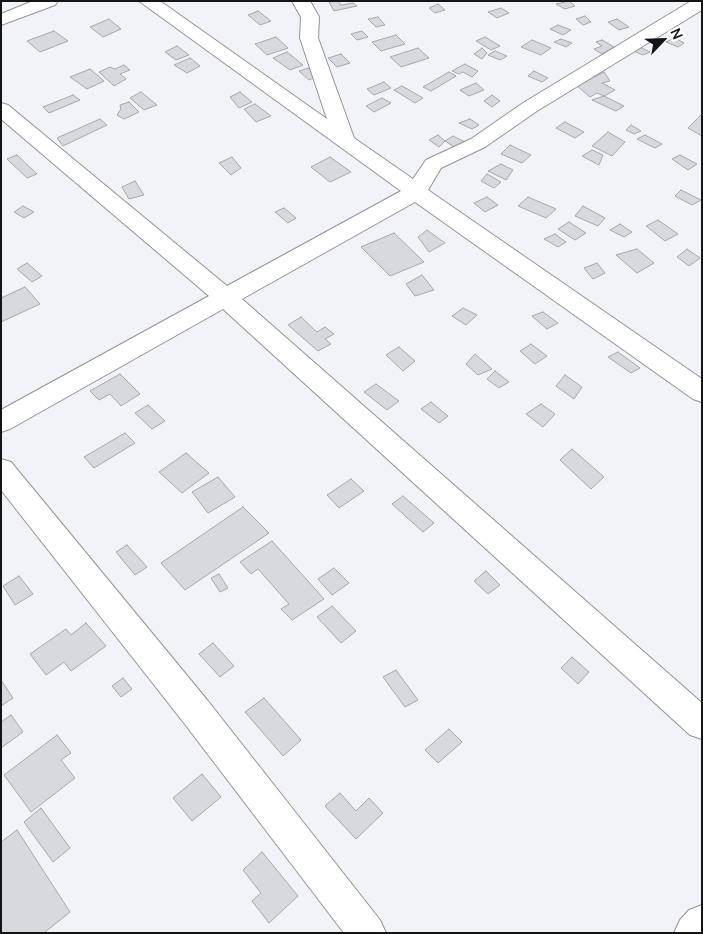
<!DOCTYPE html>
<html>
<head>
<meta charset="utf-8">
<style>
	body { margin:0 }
	#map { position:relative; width:703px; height:934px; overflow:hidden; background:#f1f3f8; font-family:Manrope,sans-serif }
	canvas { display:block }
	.frame { position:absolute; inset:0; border:2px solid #131416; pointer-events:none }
	.north { position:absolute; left:638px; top:15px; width:50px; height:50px; -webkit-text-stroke:4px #fff; paint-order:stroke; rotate:66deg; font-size:14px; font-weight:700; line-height:20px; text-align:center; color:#131416 }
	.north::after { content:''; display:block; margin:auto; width:18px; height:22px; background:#131416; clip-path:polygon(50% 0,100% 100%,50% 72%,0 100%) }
</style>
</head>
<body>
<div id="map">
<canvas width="703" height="934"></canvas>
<div class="frame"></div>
<div class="north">N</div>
</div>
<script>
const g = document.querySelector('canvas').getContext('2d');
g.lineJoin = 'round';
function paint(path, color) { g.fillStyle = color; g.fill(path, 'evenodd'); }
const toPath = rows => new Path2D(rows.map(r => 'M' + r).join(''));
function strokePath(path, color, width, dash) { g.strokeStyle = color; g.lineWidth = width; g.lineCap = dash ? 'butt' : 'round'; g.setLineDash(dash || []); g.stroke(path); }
const building = toPath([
	[338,1,341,5,353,3,357,6,334,11,329,2,338,1],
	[569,1,575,6,565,9,556,4,569,1],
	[438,4,445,10,435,13,429,8,438,4],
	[501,8,509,13,497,18,488,12,501,8],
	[258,11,271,21,260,25,248,15,258,11],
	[585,16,591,22,583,25,576,19,585,16],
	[378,17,385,25,376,27,368,19,378,17],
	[109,19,121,29,103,37,90,27,109,19],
	[617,19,629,27,619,30,608,22,617,19],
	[558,25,571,30,563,35,550,29,558,25],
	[54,31,68,41,40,52,27,41,54,31],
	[362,31,368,37,357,40,351,34,362,31],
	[396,35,405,44,381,51,372,42,396,35],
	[276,37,288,48,267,55,255,44,276,37],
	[485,37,500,46,491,50,476,41,485,37],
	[675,38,684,43,678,47,666,42,675,38],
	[561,39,572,43,566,47,554,42,561,39],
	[532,40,551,48,541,55,521,47,532,40],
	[602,40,614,47,602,54,594,49,602,46,596,42,602,40],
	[177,46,189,55,176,60,165,52,177,46],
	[640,47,650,52,643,55,631,50,640,47],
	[418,48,429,58,401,67,390,57,418,48],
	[482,48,487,53,482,59,474,54,482,48],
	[495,51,507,56,500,60,488,55,495,51],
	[287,52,303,65,290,70,273,58,287,52],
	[341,54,350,63,337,67,328,58,341,54],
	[190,58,200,66,187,73,174,65,190,58],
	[465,64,478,71,472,77,463,72,459,74,452,71,465,64],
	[124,65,130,70,120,74,126,79,114,86,99,72,110,67,115,69,124,65],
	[309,68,319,76,309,80,299,71,309,68],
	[90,69,104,81,87,89,70,77,90,69],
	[534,71,548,78,542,82,528,76,534,71],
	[449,72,456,76,431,91,423,87,449,72],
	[604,72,610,81,602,83,615,90,604,96,597,93,590,97,577,86,604,72],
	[384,82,391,88,374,95,367,89,384,82],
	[476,83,484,90,469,96,460,90,476,83],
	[402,86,423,98,415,103,394,90,402,86],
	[141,92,157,105,144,110,130,98,141,92],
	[240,92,252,102,239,108,230,97,240,92],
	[73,95,80,100,49,113,43,107,73,95],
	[492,95,500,101,492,107,484,101,492,95],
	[604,96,624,106,616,111,592,100,604,96],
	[382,98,391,103,374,112,366,106,382,98],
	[129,102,139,112,124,119,117,115,121,109,120,105,129,102],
	[255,104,271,116,256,122,244,109,255,104],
	[702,114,702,136,688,128,702,114],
	[100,119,107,125,63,146,57,138,100,119],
	[470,119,479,125,472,129,459,123,470,119],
	[565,122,584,132,575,138,556,128,565,122],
	[631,125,641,131,634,134,626,130,631,125],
	[608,132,625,142,612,156,592,146,608,132],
	[438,135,445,141,439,147,429,140,438,135],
	[645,135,662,144,655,148,637,139,645,135],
	[453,136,465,142,456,148,445,141,453,136],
	[510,145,531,155,522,163,501,154,510,145],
	[592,150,603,155,599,165,582,156,592,150],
	[17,155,37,174,27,178,7,159,17,155],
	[680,155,697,164,688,170,672,159,680,155],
	[232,157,241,168,231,175,219,163,232,157],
	[330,157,351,172,330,182,311,167,330,157],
	[501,164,513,170,506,180,488,171,501,164],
	[487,174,501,182,494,188,481,181,487,174],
	[135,181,144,195,129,199,122,187,135,181],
	[681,190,701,200,692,205,675,196,681,190],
	[487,197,498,205,485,212,474,203,487,197],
	[528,197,556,209,546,218,518,206,528,197],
	[23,206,34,212,24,218,14,212,23,206],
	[583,206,605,218,598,226,575,216,583,206],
	[284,208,296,218,288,223,275,212,284,208],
	[658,220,678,234,665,241,646,226,658,220],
	[569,222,586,233,575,240,558,229,569,222],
	[620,224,632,232,624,237,610,230,620,224],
	[427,230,445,243,429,252,418,237,427,230],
	[394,233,424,262,390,276,361,247,394,233],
	[555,234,566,242,558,247,544,239,555,234],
	[637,249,654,263,637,273,616,255,637,249],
	[687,249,700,258,689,266,677,257,687,249],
	[27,263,42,276,32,282,17,269,27,263],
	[597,263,605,273,593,279,584,268,597,263],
	[422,275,434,290,415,296,406,284,422,275],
	[25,287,40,304,1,322,1,298,25,287],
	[463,308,477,315,466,325,452,316,463,308],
	[543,312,558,323,547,329,532,316,543,312],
	[301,317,317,332,325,327,334,334,325,339,331,344,318,351,288,325,301,317],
	[531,344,547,356,535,364,520,351,531,344],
	[399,347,415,361,403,371,386,355,399,347],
	[618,352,640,368,631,373,608,357,618,352],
	[475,354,492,369,478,375,466,364,475,354],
	[495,371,509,382,499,388,487,379,495,371],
	[120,374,140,394,121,406,110,394,99,400,90,391,120,374],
	[565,375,582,387,574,399,556,386,565,375],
	[376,384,399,401,387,410,364,392,376,384],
	[431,402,448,416,439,423,421,409,431,402],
	[541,404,555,414,543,427,526,414,541,404],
	[148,405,165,421,152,429,135,413,148,405],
	[125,433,135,443,94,468,84,457,125,433],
	[572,449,604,477,591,489,560,460,572,449],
	[186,453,209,473,182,493,159,472,186,453],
	[218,477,235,497,208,513,192,492,218,477],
	[351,479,364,491,339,508,327,495,351,479],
	[403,496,434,523,423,532,392,504,403,496],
	[243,507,269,533,185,590,161,563,243,507],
	[272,541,324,599,292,620,281,609,289,604,258,569,251,574,240,562,272,541],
	[127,545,147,567,135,575,116,552,127,545],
	[334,568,349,583,332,595,318,579,334,568],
	[486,571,500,585,488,594,474,581,486,571],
	[219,574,228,588,220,592,211,578,219,574],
	[19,576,33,594,15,605,3,586,19,576],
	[332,606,356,631,341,643,317,617,332,606],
	[86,623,106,646,71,671,64,662,46,675,30,654,66,629,71,635,86,623],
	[213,643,234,666,220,677,199,654,213,643],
	[572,657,589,672,578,684,561,668,572,657],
	[396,670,418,700,405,707,383,677,396,670],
	[123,678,132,689,121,697,112,686,123,678],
	[1,680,13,698,1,706,1,680],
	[264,698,301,740,283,756,245,712,264,698],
	[11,715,23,732,1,748,1,722,11,715],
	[449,729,462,742,438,763,425,750,449,729],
	[57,735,71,753,61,760,75,778,31,812,4,775,57,735],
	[202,774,221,797,192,821,173,798,202,774],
	[340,793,356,811,369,798,383,813,356,839,325,806,340,793],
	[41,808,70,848,53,862,24,822,41,808],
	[17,830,70,912,44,933,3,933,1,930,1,842,17,830],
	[262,852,298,896,269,923,252,901,261,893,243,870,262,852]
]);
const minor = toPath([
	[33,1,58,1,55,5,1,25,1,14,33,1],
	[139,1,160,1,327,119,300,38,301,17,292,1,310,1,319,17,318,38,354,138,413,179,426,160,471,139,523,103,691,1,702,1,702,10,537,111,485,147,441,168,428,190,702,379,702,402,693,399,415,202,242,299,702,703,702,739,690,735,223,309,10,429,1,432,1,410,209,296,1,119,1,103,8,105,227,286,401,191,139,1],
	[1,459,11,462,208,701,380,920,386,933,344,933,184,723,1,490,1,459],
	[702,905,702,933,674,933,680,920,689,910,702,905]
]);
paint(building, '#d8d9de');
strokePath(building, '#a6a6ac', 1);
strokePath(minor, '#919398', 2);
paint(minor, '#fff');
</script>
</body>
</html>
